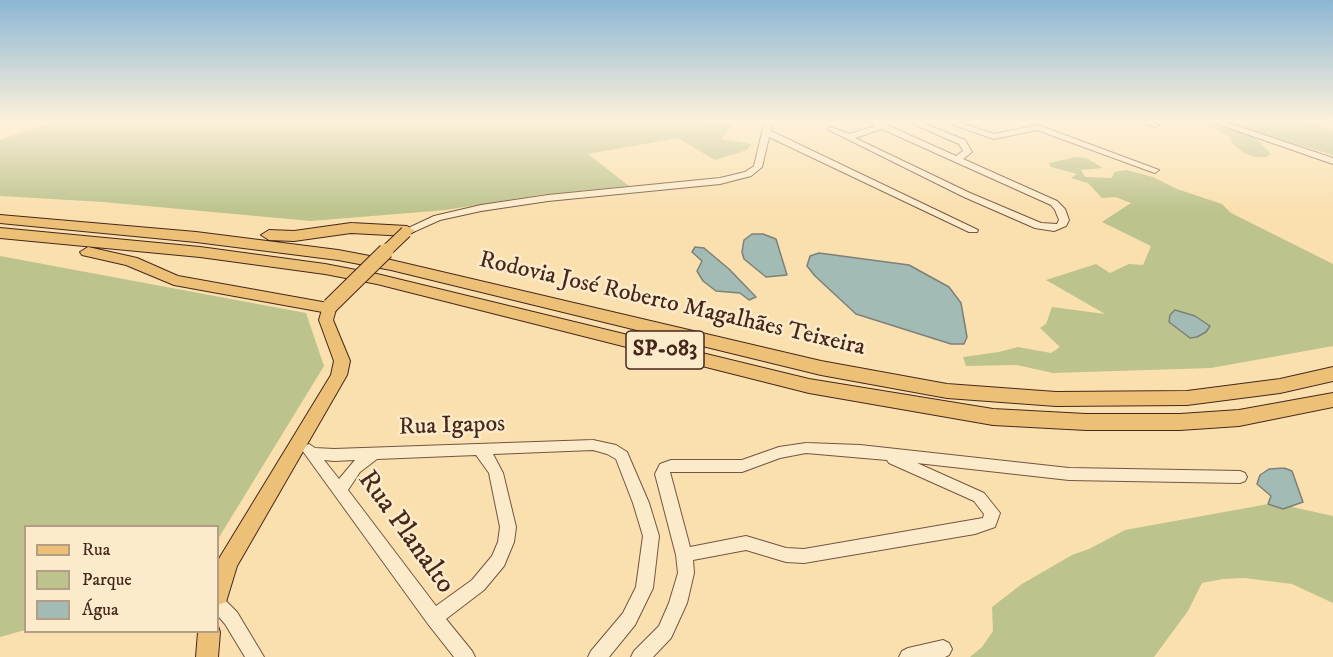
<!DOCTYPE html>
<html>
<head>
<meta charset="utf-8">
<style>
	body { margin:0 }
	#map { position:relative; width:1333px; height:657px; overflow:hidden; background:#fae0af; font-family:"IM FELL DW Pica",serif }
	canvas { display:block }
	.legend { position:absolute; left:24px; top:525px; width:195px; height:108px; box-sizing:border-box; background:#fcebcb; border:2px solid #b39d85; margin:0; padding:8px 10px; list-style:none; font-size:18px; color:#46271c }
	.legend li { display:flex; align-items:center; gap:12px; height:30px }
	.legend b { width:30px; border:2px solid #b39d85 }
</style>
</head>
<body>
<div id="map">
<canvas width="1333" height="657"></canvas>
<ul class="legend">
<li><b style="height:8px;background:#edc078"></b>Rua</li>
<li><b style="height:16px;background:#bcc38c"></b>Parque</li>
<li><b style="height:16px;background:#a2bbb5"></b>Água</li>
</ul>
</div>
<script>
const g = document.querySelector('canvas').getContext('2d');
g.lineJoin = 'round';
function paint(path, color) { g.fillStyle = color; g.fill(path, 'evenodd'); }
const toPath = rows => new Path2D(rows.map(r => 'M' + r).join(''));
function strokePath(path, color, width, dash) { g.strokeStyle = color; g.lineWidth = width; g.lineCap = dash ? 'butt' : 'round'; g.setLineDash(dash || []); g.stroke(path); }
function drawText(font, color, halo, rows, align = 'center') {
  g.font = font + ' "IM FELL DW Pica",serif'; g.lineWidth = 5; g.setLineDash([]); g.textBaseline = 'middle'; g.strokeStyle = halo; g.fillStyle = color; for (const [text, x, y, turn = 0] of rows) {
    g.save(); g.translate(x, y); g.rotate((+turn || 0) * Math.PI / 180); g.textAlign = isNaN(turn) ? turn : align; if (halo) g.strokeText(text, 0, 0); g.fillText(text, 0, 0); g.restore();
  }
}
const green = toPath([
	[57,120,661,120,734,124,721,139,751,144,747,150,715,160,678,138,588,154,629,186,539,195,446,210,311,221,103,202,0,196,0,140],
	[1187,120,1314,122,1333,131,1333,155,1265,135,1252,134,1270,153,1267,157,1256,157,1244,153,1232,143,1230,137,1222,132],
	[1076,157,1086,158,1103,168,1081,170,1085,177,1112,178,1114,172,1126,170,1153,177,1177,189,1222,204,1231,213,1333,264,1333,346,1211,368,1053,373,1017,365,966,366,963,357,999,352,1018,347,1051,353,1060,347,1040,328,1046,324,1052,307,1105,314,1046,280,1096,264,1110,273,1129,264,1143,265,1151,246,1102,222,1131,203,1115,197,1102,198,1088,183,1071,178,1077,174,1051,167,1049,163],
	[0,256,306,313,324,366,218,539,218,526,26,526,25,630,0,637],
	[1274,503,1333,516,1333,603,1292,584,1244,578,1223,579,1202,583,1188,611,1154,657,970,657,982,647,993,631,992,607,1022,584,1072,555,1089,549,1125,530]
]);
const water = toPath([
	[752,234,763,234,776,239,787,275,766,277,744,259,742,252,744,240,752,234],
	[695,247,704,248,729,269,756,297,749,300,740,293,716,291,703,281,697,271,702,261,692,252,695,247],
	[819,253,909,265,949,287,961,303,967,337,964,344,951,344,856,314,815,276,807,266,810,256,819,253],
	[1175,310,1195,316,1210,326,1206,332,1197,337,1190,338,1169,322,1170,315,1175,310],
	[1284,468,1292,471,1303,502,1283,509,1268,504,1271,496,1257,484,1260,475,1269,469,1284,468]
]);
const minor = toPath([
	[765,120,773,120,771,131,978,230,977,232,969,232,769,137,762,167,751,176,720,184,548,201,481,211,440,220,411,233,407,234,402,231,434,216,481,205,548,195,720,178,745,172,754,166,765,120],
	[865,120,876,120,956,156,963,151,959,144,904,120,916,120,965,140,972,152,963,159,1057,201,1065,209,1069,220,1066,226,1054,231,1035,228,964,197,827,129,831,127,849,134,875,126,865,120],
	[882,129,1051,205,1055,210,1059,220,1057,224,1041,223,970,193,855,138,882,129],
	[940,120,952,120,994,134,1038,125,1159,170,1155,173,1152,172,1037,130,994,139,940,120],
	[1137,120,1149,120,1159,125,1155,127,1137,120],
	[1206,120,1219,120,1333,158,1333,164,1206,120],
	[593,440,616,445,627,452,649,503,659,536,653,588,635,625,609,657,588,657,591,651,623,613,636,587,643,536,633,503,616,459,607,454,593,450,493,454,503,473,516,527,514,542,504,566,484,590,446,619,472,651,475,657,454,657,428,624,302,450,304,446,309,444,315,448,334,449,593,440],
	[476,455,489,473,500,527,498,542,492,556,472,580,436,606,348,490,360,472,377,459,476,455],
	[324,460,334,461,355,460,339,479,324,460],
	[806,443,860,445,1069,468,1240,471,1245,473,1247,477,1245,481,1240,483,1069,480,917,463,984,493,1000,513,995,527,975,534,804,563,786,562,746,550,693,560,694,573,687,603,671,638,653,657,631,657,634,651,659,626,669,603,678,573,676,555,655,474,660,464,671,460,742,460,779,447,806,443],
	[806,453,887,460,889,463,974,501,984,514,983,518,804,549,786,548,746,536,690,547,670,472,742,472,780,458,806,453],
	[218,597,224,599,237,612,264,657,245,657,225,624,218,616,218,597],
	[943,640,949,643,952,649,949,655,945,657,899,657,902,651,908,648,943,640]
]);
const major = toPath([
	[330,302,337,306,333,320,350,361,347,375,237,566,226,602,218,605,218,561,220,557,331,375,334,361,319,320,323,306,330,302],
	[218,626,220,632,218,657,196,657,198,632,218,632,218,626]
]);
const highway = toPath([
	[0,215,196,232,338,250,391,260,821,361,947,384,1056,392,1187,391,1280,379,1333,367,1333,381,1280,393,1187,405,1056,406,947,398,821,375,391,270,338,260,196,242,0,223,0,215],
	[351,223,407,226,415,231,407,236,351,233,294,241,269,240,261,235,269,230,294,231,351,223],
	[0,228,200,247,325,264,377,274,809,379,993,409,1086,414,1180,414,1239,410,1333,393,1333,407,1239,426,1180,430,1086,430,993,425,809,393,377,284,325,274,200,257,0,238,0,228],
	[88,247,137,258,178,276,328,303,334,304,337,308,334,312,328,313,174,285,126,265,82,255,80,252,88,247]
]);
const majorBridgeFar1 = toPath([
	[384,253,406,232]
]);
const majorBridge = toPath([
	[330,306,386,251]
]);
const shields = [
	[665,350,78]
];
const shieldNames = [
	["SP-083",665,350]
];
const streetNames = [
	["Rodovia José Roberto Magalhães Teixeira",672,305,13],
	["Rua Igapos",452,427,-2]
];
const nearStreetnames = [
	["Rua Planalto",405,533,54]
];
paint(green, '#bcc38c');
paint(water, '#a2bbb5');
strokePath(water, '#7d8078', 1.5);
strokePath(minor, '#735541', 2);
strokePath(major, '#46271c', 2);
strokePath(highway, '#46271c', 2);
paint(minor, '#fcebcb');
paint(major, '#edc078');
paint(highway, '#edc078');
strokePath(majorBridgeFar1, '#46271c', 13, []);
strokePath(majorBridge, '#46271c', 17, []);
strokePath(majorBridgeFar1, '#edc078', 11);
strokePath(majorBridge, '#edc078', 15);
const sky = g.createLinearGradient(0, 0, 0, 212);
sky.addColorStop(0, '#8cb7d4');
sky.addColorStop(0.57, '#fdf1db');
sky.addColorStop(1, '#fdf1db00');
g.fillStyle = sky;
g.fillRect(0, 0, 1333, 212);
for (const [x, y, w] of shields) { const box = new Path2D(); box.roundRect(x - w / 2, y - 19, w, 38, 4.5); g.fillStyle = '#fcebcb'; g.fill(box); strokePath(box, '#46271c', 1.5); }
drawText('bold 22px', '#46271c', null, shieldNames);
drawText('24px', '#46271c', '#fcebcb', streetNames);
drawText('28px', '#46271c', '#fcebcb', nearStreetnames);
</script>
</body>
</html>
